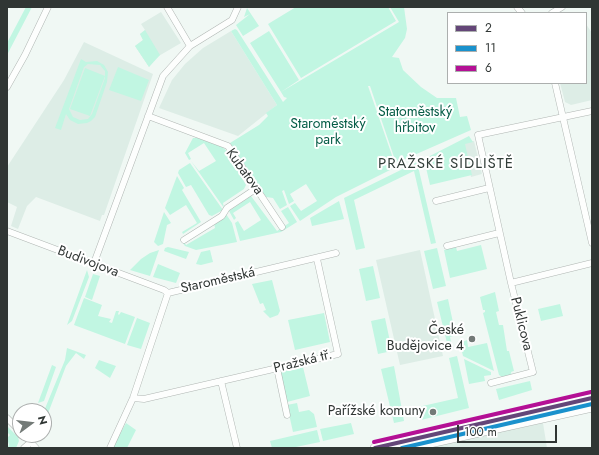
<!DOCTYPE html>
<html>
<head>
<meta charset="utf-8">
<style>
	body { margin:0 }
	#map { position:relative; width:599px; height:455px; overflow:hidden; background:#f0f8f4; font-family:Jost,sans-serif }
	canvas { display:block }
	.frame { position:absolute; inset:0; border:8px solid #303634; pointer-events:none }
	.legend { position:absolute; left:447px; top:12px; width:140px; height:72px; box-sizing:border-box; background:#fff; border:1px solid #acafae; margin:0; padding:5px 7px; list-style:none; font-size:12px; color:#303634 }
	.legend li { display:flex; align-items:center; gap:8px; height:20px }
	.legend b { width:20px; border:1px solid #acafae }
	.north { position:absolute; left:12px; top:403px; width:40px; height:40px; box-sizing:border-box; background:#fff; border:1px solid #acafae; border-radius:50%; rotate:75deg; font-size:11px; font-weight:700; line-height:16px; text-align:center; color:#303634 }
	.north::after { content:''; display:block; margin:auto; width:14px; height:18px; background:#737a77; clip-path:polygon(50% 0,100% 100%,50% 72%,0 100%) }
	.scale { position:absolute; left:457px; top:425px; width:100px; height:18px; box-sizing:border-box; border:2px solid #303634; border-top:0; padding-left:5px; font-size:12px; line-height:14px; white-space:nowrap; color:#303634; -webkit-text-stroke:3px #fff; paint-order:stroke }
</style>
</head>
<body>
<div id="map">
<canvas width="599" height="455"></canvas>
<div class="frame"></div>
<ul class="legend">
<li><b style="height:5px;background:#644678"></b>2</li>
<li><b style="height:5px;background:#1a91cc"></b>11</li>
<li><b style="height:5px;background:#b41095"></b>6</li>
</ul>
<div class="north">N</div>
<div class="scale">100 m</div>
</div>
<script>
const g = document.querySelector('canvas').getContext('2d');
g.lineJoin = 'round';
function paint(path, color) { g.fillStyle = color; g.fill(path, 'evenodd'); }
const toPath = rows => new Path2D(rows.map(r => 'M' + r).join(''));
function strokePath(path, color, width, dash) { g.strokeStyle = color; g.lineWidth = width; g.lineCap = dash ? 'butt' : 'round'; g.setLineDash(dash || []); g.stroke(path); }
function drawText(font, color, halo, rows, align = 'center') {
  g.font = font + ' Jost,sans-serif'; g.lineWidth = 4; g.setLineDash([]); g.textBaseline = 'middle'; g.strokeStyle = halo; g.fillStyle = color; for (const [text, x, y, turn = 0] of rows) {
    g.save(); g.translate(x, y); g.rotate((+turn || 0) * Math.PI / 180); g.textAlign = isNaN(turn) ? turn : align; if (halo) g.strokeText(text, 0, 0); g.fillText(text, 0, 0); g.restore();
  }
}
const built = toPath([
	[161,12,181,43,157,57,149,67,135,46,143,40,140,34,145,30,141,24],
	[586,24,592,33,592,100,571,105,565,102,560,83,586,83],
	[231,31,277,105,238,136,159,108,172,80,185,64,203,48],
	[84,42,153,74,104,215,102,215,100,221,36,197,27,206,18,229,11,226,17,207,7,202,7,167,64,80],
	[474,141,482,174,471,177,464,143],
	[420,250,443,356,400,365,376,260],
	[543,423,547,448,424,448,437,445]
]);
const green = toPath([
	[26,7,32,7,7,55,7,43],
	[296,7,388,7,396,21,301,78,268,24],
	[390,7,404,7,407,29,405,38,392,57,399,58,403,70,421,87,437,98,456,98,460,117,467,116,471,130,396,163,370,86,368,86,396,167,336,197,300,221,290,206,295,203,301,211,317,201,306,184,290,194,294,201,289,204,284,190,282,191,287,205,280,209,273,198,266,197,230,143,259,125,268,116,266,113,277,105,231,31,235,29,237,30,283,102,287,98,284,97,281,92,399,22],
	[247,8,259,26,243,36,236,25,250,14,244,17],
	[145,30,160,55,149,67,135,46,143,40,140,34],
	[269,31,299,80,281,92,250,43],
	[81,59,86,62,97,61,104,65,108,72,107,82,95,117,91,121,87,123,78,124,70,120,66,114,61,130,55,128],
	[88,64,100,65,105,71,105,78,92,114,88,119,80,120,73,117,69,109,84,67],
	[118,67,149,80,141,101,109,90],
	[85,68,105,76,90,116,70,109],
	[469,136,473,142,465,144,472,175,430,185,424,159],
	[193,138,198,138,222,147,227,151,246,185,244,189,223,203,224,208,191,161,199,171,216,161,204,143,188,153,191,159,189,160,185,153],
	[417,162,436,243,431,244,414,171,354,200,365,248,356,250,344,198],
	[190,163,223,210,212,216,209,215,191,185,186,187,178,173,179,170],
	[177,176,184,188,182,190,201,222,183,234,182,232,197,223,186,205,170,215,165,208],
	[251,196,277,231,289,223,281,211,288,207,297,222,281,232,240,241,235,223,238,221,244,231,261,220,250,202,233,213,236,218,234,220,229,211],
	[339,201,344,219,312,226,310,218],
	[164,212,171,223,167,225,163,244,158,246,154,242],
	[226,214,232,223,237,242,196,250,185,246,180,239,182,238,186,245,215,228,214,223],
	[481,245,487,269,450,278,444,250,456,247,457,251],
	[168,247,189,252,186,259,164,251,165,248],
	[437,248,446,286,433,289,424,251],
	[159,250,150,276,130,270,141,259,150,253],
	[210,250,213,262,201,265,196,264,201,252],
	[158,264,180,273,176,283,153,277],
	[373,266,380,298,366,301,359,269],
	[87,270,89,277,72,321,67,325],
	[93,274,100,276,92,300,85,297],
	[272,280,280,311,278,315,270,318,263,311,266,310,263,303,260,304,252,284],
	[495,292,499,311,496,312,499,325,503,325,507,351,509,351,514,371,511,372,512,376,504,378,499,375,483,313,485,312,485,310,483,310,480,297],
	[84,298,102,305,98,316,111,319,109,322,112,323,116,311,119,311,118,314,119,315,121,312,135,317,125,344,74,325],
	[448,299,455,332,452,333,453,336,450,337,451,342,447,343,437,302],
	[560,304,563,316,541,321,538,309],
	[324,313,330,342,295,350,288,320],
	[137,318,150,323,141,349,127,345],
	[385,318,392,351,378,354,371,321],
	[467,340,468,347,487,343,494,371,463,356,460,343],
	[67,348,86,355,84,359,76,353,66,366,44,424,44,411,65,360],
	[457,356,469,408,421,420,418,407,458,398,449,358],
	[464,359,491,372,491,375,484,376,485,381,469,384],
	[99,360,116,366,110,378,95,368],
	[52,365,56,367,44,401,38,403],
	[394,366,404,421,394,423,381,369],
	[303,367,310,396,287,402,280,372],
	[530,381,532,390,499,400,496,389],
	[297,403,299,412,309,410,314,414,317,427,293,432,287,405],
	[126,423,136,430,127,448,112,448],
	[351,423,354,434,323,441,320,429],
	[7,426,18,437,19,441,16,448,7,448,9,445,7,438,10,435,7,432],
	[317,430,320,442,291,448,272,448,270,441]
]);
const street = toPath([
	[167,7,190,46],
	[517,7,522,13],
	[552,13,562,7],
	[555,83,592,243],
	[7,87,25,55,48,7],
	[148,116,228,146,282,227],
	[436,201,489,188],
	[7,231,164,290,168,293],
	[184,240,222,216,227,208,257,188],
	[447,246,499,233],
	[94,263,163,76,190,46,232,20,238,7],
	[511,283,592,263],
	[168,293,336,253],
	[277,368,287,415],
	[221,381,237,448],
	[491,383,533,372,511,283,478,135,592,111],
	[133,398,144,399,338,354,317,259],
	[7,418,20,431],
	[24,435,36,448],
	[24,448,31,442],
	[110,448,133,398,168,293]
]);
const secondary = toPath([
	[375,448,592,398],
	[407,448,592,407]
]);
const bus1 = toPath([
	[375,448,592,398]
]);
const bus2 = toPath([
	[402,448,592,404]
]);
const bus3 = toPath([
	[374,442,591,392]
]);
const markers = [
	[472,339,4,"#737a77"],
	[433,412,4,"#737a77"]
];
const parkNames = [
	["Statoměstský",415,113],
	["hřbitov",415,129],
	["Staroměstský",328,125],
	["park",328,141]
];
const streetNames = [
	["Kubatova",244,172,54],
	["Budivojova",88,262,21],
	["Staroměstská",218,281,-13],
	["Puklicova",521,324,76],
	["Pražská tř.",303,362,-14]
];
const poiNames = [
	["České",464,331],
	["Budějovice 4",464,347],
	["Pařížské komuny",425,412]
];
const neighbourhoodNames = [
	["PRAŽSKÉ SÍDLIŠTĚ",446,164]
];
paint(built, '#ddede6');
paint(green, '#c1f6e2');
strokePath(street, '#b0b6b3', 7);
strokePath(secondary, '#b0b6b3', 10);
strokePath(street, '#fdfefd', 6);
strokePath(secondary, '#fdfefd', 9);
strokePath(bus1, '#644678', 4);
strokePath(bus2, '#1a91cc', 4);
strokePath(bus3, '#b41095', 4);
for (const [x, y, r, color] of markers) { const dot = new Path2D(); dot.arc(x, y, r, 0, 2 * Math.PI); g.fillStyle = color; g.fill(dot); strokePath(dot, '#fff', 1.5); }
drawText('14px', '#065d47', '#fff', parkNames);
drawText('14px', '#303634', '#fff', streetNames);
drawText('14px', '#303634', '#fff', poiNames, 'right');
g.letterSpacing = '1px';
drawText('15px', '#333f3a', '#fff', neighbourhoodNames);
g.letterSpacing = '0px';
</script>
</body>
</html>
